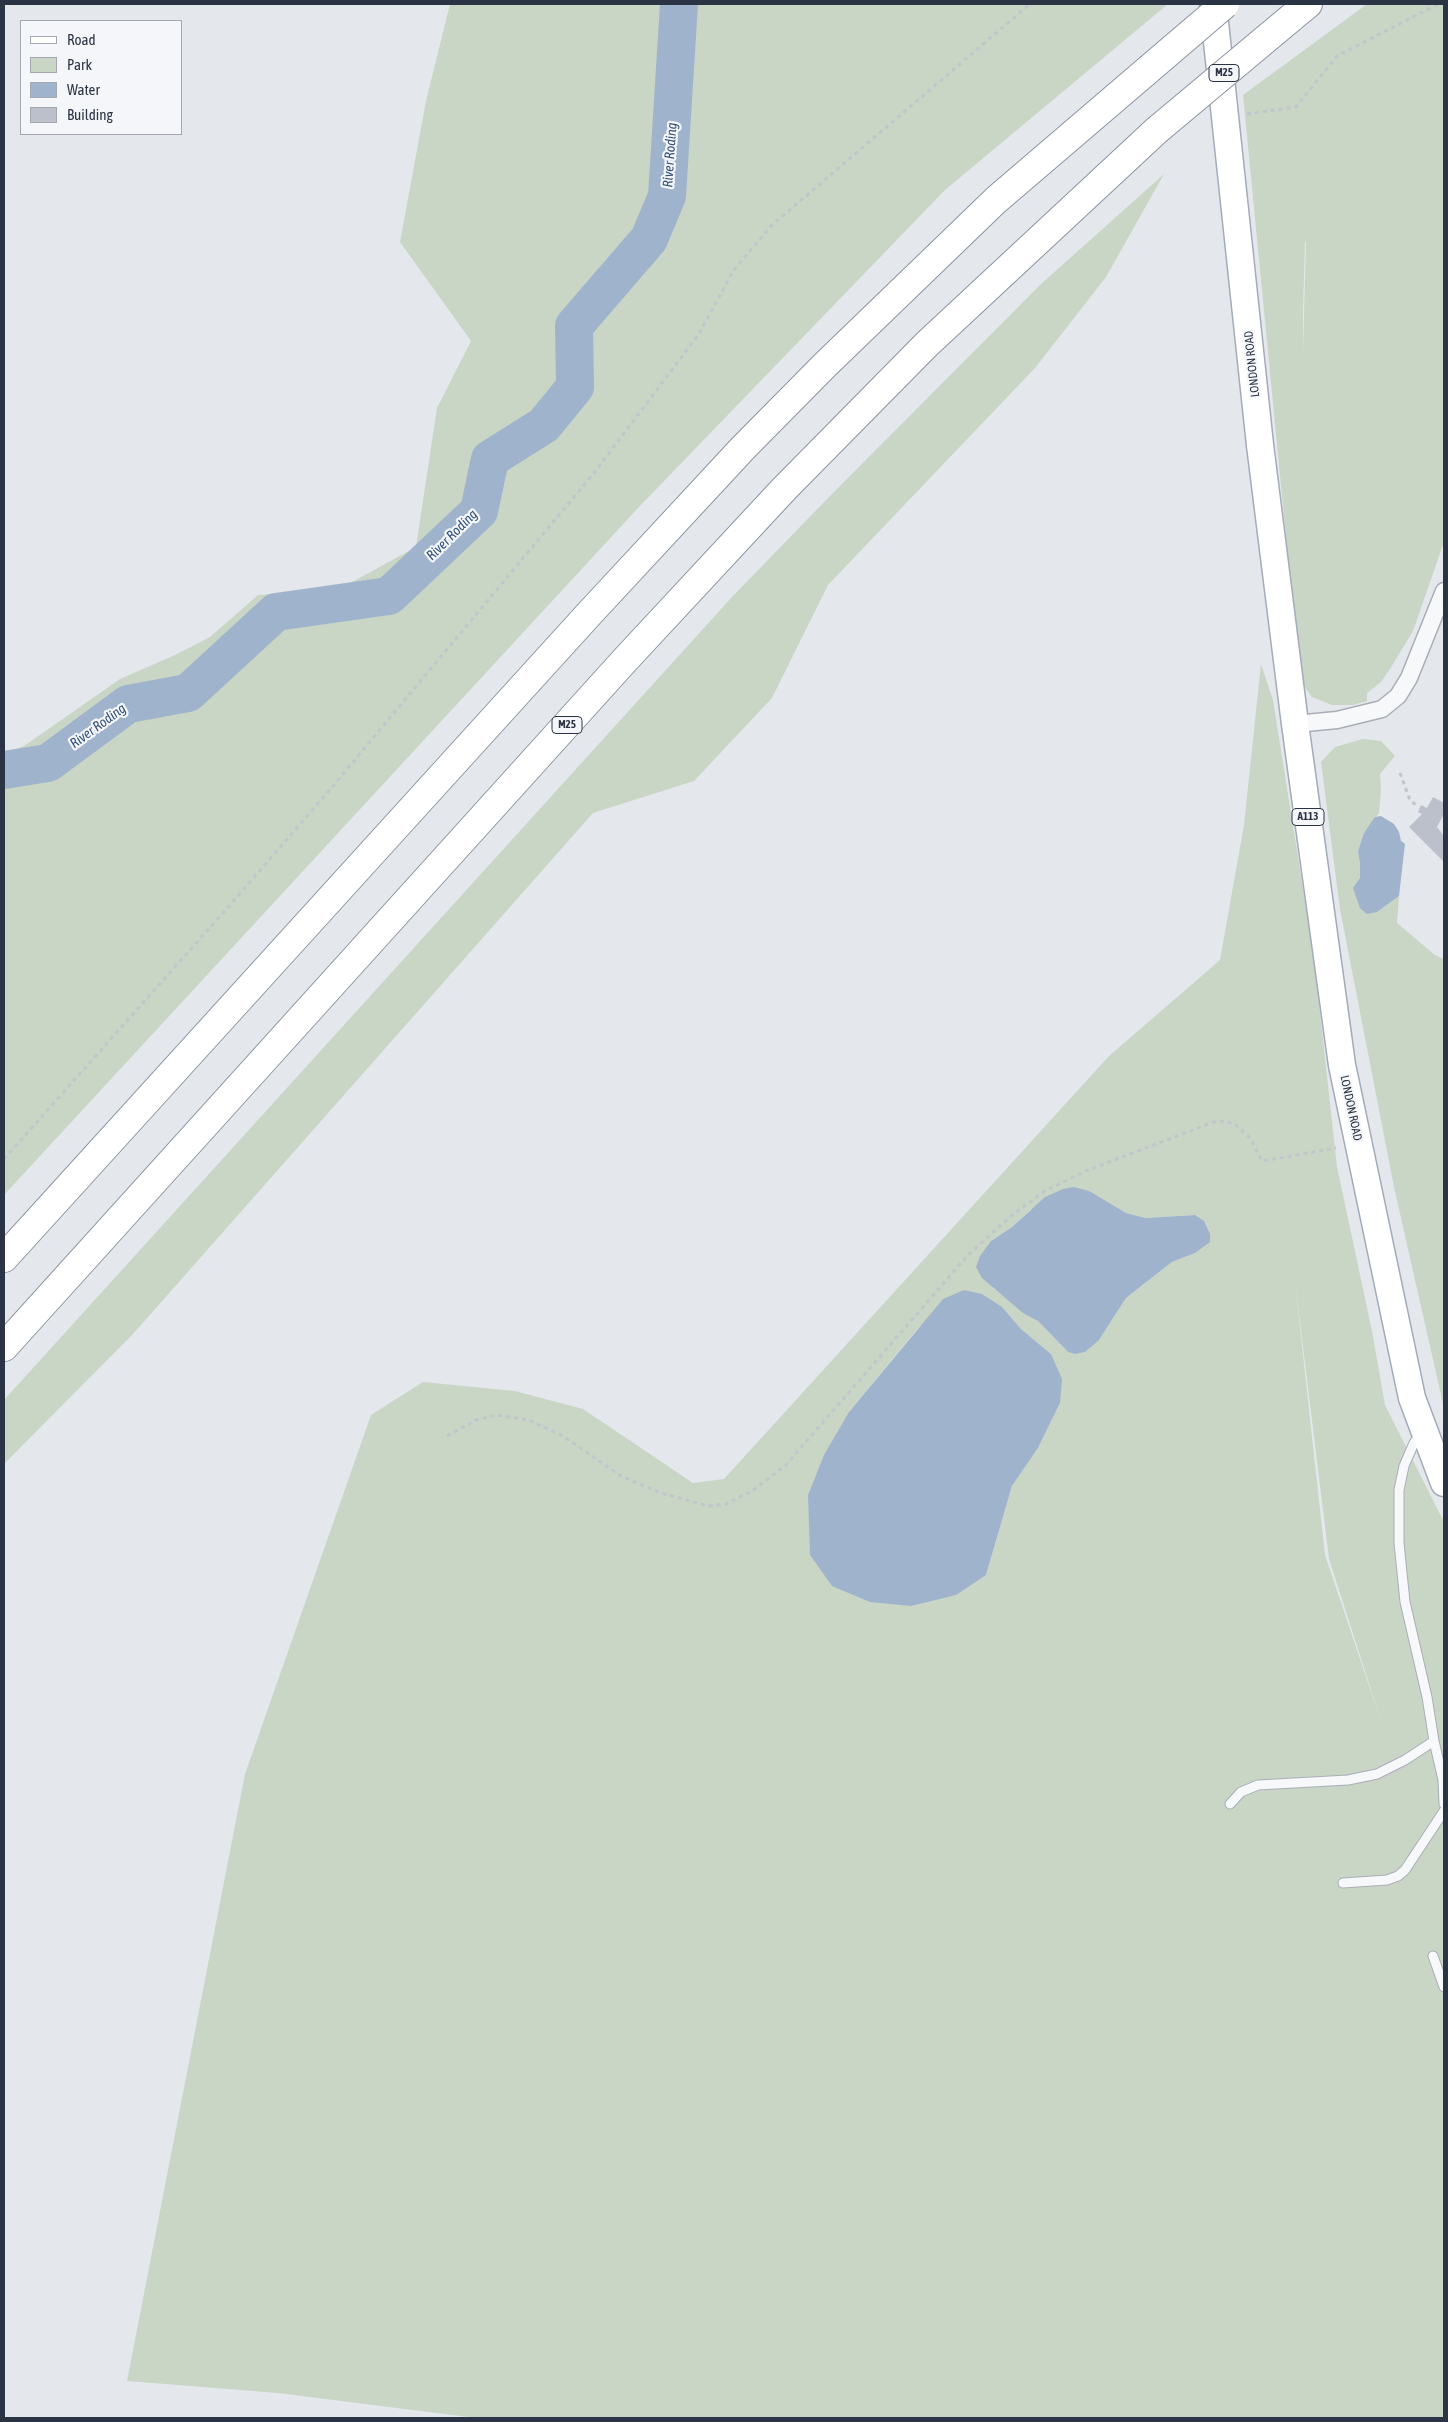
<!DOCTYPE html>
<html>
<head>
<meta charset="utf-8">
<style>
	body { margin:0 }
	#map { position:relative; width:1448px; height:2422px; overflow:hidden; background:#e4e7ec; font-family:"Asap Condensed",sans-serif }
	canvas { display:block }
	.frame { position:absolute; inset:0; border:5px solid #2b3445; pointer-events:none }
	.legend { position:absolute; left:20px; top:20px; width:162px; height:115px; box-sizing:border-box; background:#f4f6f9; border:1px solid #a4a8b1; margin:0; padding:6px 9px; list-style:none; font-size:15px; color:#2b3445 }
	.legend li { display:flex; align-items:center; gap:10px; height:25px }
	.legend b { width:25px; border:1px solid #a4a8b1 }
</style>
</head>
<body>
<div id="map">
<canvas width="1448" height="2422"></canvas>
<div class="frame"></div>
<ul class="legend">
<li><b style="height:6px;background:#fff"></b>Road</li>
<li><b style="height:14px;background:#c9d6c5"></b>Park</li>
<li><b style="height:14px;background:#9fb4cc"></b>Water</li>
<li><b style="height:14px;background:#bbc0ca"></b>Building</li>
</ul>
</div>
<script>
const g = document.querySelector('canvas').getContext('2d');
g.lineJoin = 'round';
function paint(path, color) { g.fillStyle = color; g.fill(path, 'evenodd'); }
const toPath = rows => new Path2D(rows.map(r => 'M' + r).join(''));
function strokePath(path, color, width, dash) { g.strokeStyle = color; g.lineWidth = width; g.lineCap = dash ? 'butt' : 'round'; g.setLineDash(dash || []); g.stroke(path); }
function drawText(font, color, halo, rows, align = 'center') {
  g.font = font + ' "Asap Condensed",sans-serif'; g.lineWidth = 4.5; g.setLineDash([]); g.textBaseline = 'middle'; g.strokeStyle = halo; g.fillStyle = color; for (const [text, x, y, turn = 0] of rows) {
    g.save(); g.translate(x, y); g.rotate((+turn || 0) * Math.PI / 180); g.textAlign = isNaN(turn) ? turn : align; if (halo) g.strokeText(text, 0, 0); g.fillText(text, 0, 0); g.restore();
  }
}
const green = toPath([
	[450,4,1168,4,945,190,638,508,4,1195,4,754,24,746,120,679,175,655,210,637,258,595,341,588,416,547,437,408,471,341,400,242,426,101],
	[1367,4,1444,4,1444,542,1413,631,1390,669,1381,682,1367,693,1367,701,1353,705,1332,705,1312,697,1300,681,1243,95],
	[1305,241,1306,242,1303,352,1303,311],
	[1164,174,1106,277,1035,368,828,585,772,698,694,781,593,813,133,1334,4,1464,4,1400,732,597,829,497,1041,284],
	[1261,664,1273,700,1314,958,1337,1167,1372,1331,1385,1405,1444,1522,1444,2418,476,2418,278,2393,127,2381,245,1774,371,1415,423,1382,515,1391,583,1409,693,1483,724,1479,1109,1056,1220,960,1244,825],
	[1109,1204,1126,1213,1146,1218,1195,1215,1195,1253,1172,1262,1126,1298,1099,1340,1068,1352,1038,1321,993,1288,991,1241,1012,1227,1031,1209],
	[1295,1282,1329,1559,1382,1724,1325,1555],
	[1002,1307,1021,1329,1051,1354,1060,1403,1038,1448,1012,1486,986,1575,849,1412,919,1327],
	[1363,739,1381,741,1395,756,1380,774,1381,789,1379,813,1364,833,1358,851,1360,864,1360,878,1377,912,1399,896,1397,923,1435,955,1444,959,1444,1408,1394,1187,1340,909,1321,762,1335,747]
]);
const water = toPath([
	[1381,816,1394,824,1399,832,1401,841,1405,844,1399,896,1377,912,1367,914,1360,908,1353,888,1360,878,1360,864,1358,851,1364,833,1372,821,1375,817],
	[1074,1187,1089,1191,1126,1213,1146,1218,1195,1215,1204,1221,1210,1234,1210,1242,1195,1253,1172,1262,1126,1298,1099,1340,1085,1352,1075,1354,1068,1352,1038,1321,1023,1313,982,1278,976,1267,980,1256,991,1241,1012,1227,1045,1197,1063,1189],
	[964,1290,982,1294,1002,1307,1021,1329,1051,1354,1062,1379,1060,1403,1038,1448,1012,1486,986,1575,956,1595,911,1606,870,1602,832,1586,810,1555,808,1495,824,1455,849,1412,943,1299]
]);
const river = toPath([
	[4,770,48,763,128,704,188,693,276,612,389,596,479,511,490,459,544,425,575,387,574,326,649,239,667,196,679,4]
]);
const building = toPath([
	[1433,797,1444,803,1444,814,1437,827,1444,836,1444,862,1409,827,1422,814,1418,812,1421,805,1427,808]
]);
const path = toPath([
	[1247,114,1296,107,1337,56,1438,4],
	[1400,773,1410,800,1417,806],
	[4,1159,223,913,328,792,594,473,699,334,733,271,771,226,1030,4],
	[447,1436,476,1420,497,1415,529,1420,563,1436,621,1476,661,1493,708,1506,726,1504,752,1491,785,1466,969,1254,1011,1216,1045,1191,1088,1170,1214,1122,1225,1121,1236,1125,1250,1138,1262,1161,1336,1148]
]);
const lane = toPath([
	[1421,1433,1414,1443,1404,1466,1399,1490,1399,1543,1405,1602,1427,1697,1434,1741,1443,1780,1444,1804],
	[1230,1804,1241,1792,1258,1785,1348,1780,1377,1774,1405,1760,1434,1741],
	[1343,1883,1387,1880,1398,1876,1405,1870,1444,1811],
	[1433,1956,1444,1987]
]);
const street = toPath([
	[1295,724,1337,720,1382,709,1398,696,1409,678,1444,591]
]);
const primary = toPath([
	[1213,4,1260,445,1295,724,1342,1065,1412,1398,1444,1483]
]);
const highway = toPath([
	[1291,18,1308,4],
	[4,1258,588,615,743,448,825,365,996,200,1149,69],
	[4,1347,625,660,784,489,927,344,1157,130]
]);
const highwayBridge = toPath([
	[1149,69,1225,4],
	[1157,130,1291,18]
]);
const shields = [
	[1224,73,30],
	[567,725,30],
	[1308,817,32]
];
const shieldNames = [
	["M25",1224,73],
	["M25",567,725],
	["A113",1308,817]
];
const streetNames = [
	["LONDON ROAD",1252,364,-96],
	["LONDON ROAD",1351,1108,78]
];
const waterNames = [
	["River Roding",670,155,-86],
	["River Roding",452,535,-45],
	["River Roding",98,726,-36]
];
paint(green, '#c9d6c5');
paint(water, '#9fb4cc');
strokePath(river, '#9fb4cc', 38);
paint(building, '#bbc0ca');
strokePath(lane, '#a9aeb7', 11);
strokePath(street, '#a9aeb7', 19);
strokePath(primary, '#a3abb8', 29);
strokePath(highway, '#8b94a3', 30);
strokePath(path, '#c2c5cb', 3, [4, 4]);
strokePath(lane, '#f7f8fa', 9);
strokePath(street, '#f7f8fa', 16);
strokePath(primary, '#fff', 26);
strokePath(highway, '#fff', 28);
strokePath(highwayBridge, '#8b94a3', 30, []);
strokePath(highwayBridge, '#fff', 28);
for (const [x, y, w] of shields) { const box = new Path2D(); box.roundRect(x - w / 2, y - 8.5, w, 17, 4); g.fillStyle = '#f4f6f9'; g.fill(box); strokePath(box, '#2b3445', 1); }
drawText('bold 11px', '#2b3445', null, shieldNames);
drawText('12px', '#2b3445', '#f4f6f9', streetNames);
drawText('italic 14px', '#34527a', '#f4f6f9', waterNames);
</script>
</body>
</html>
